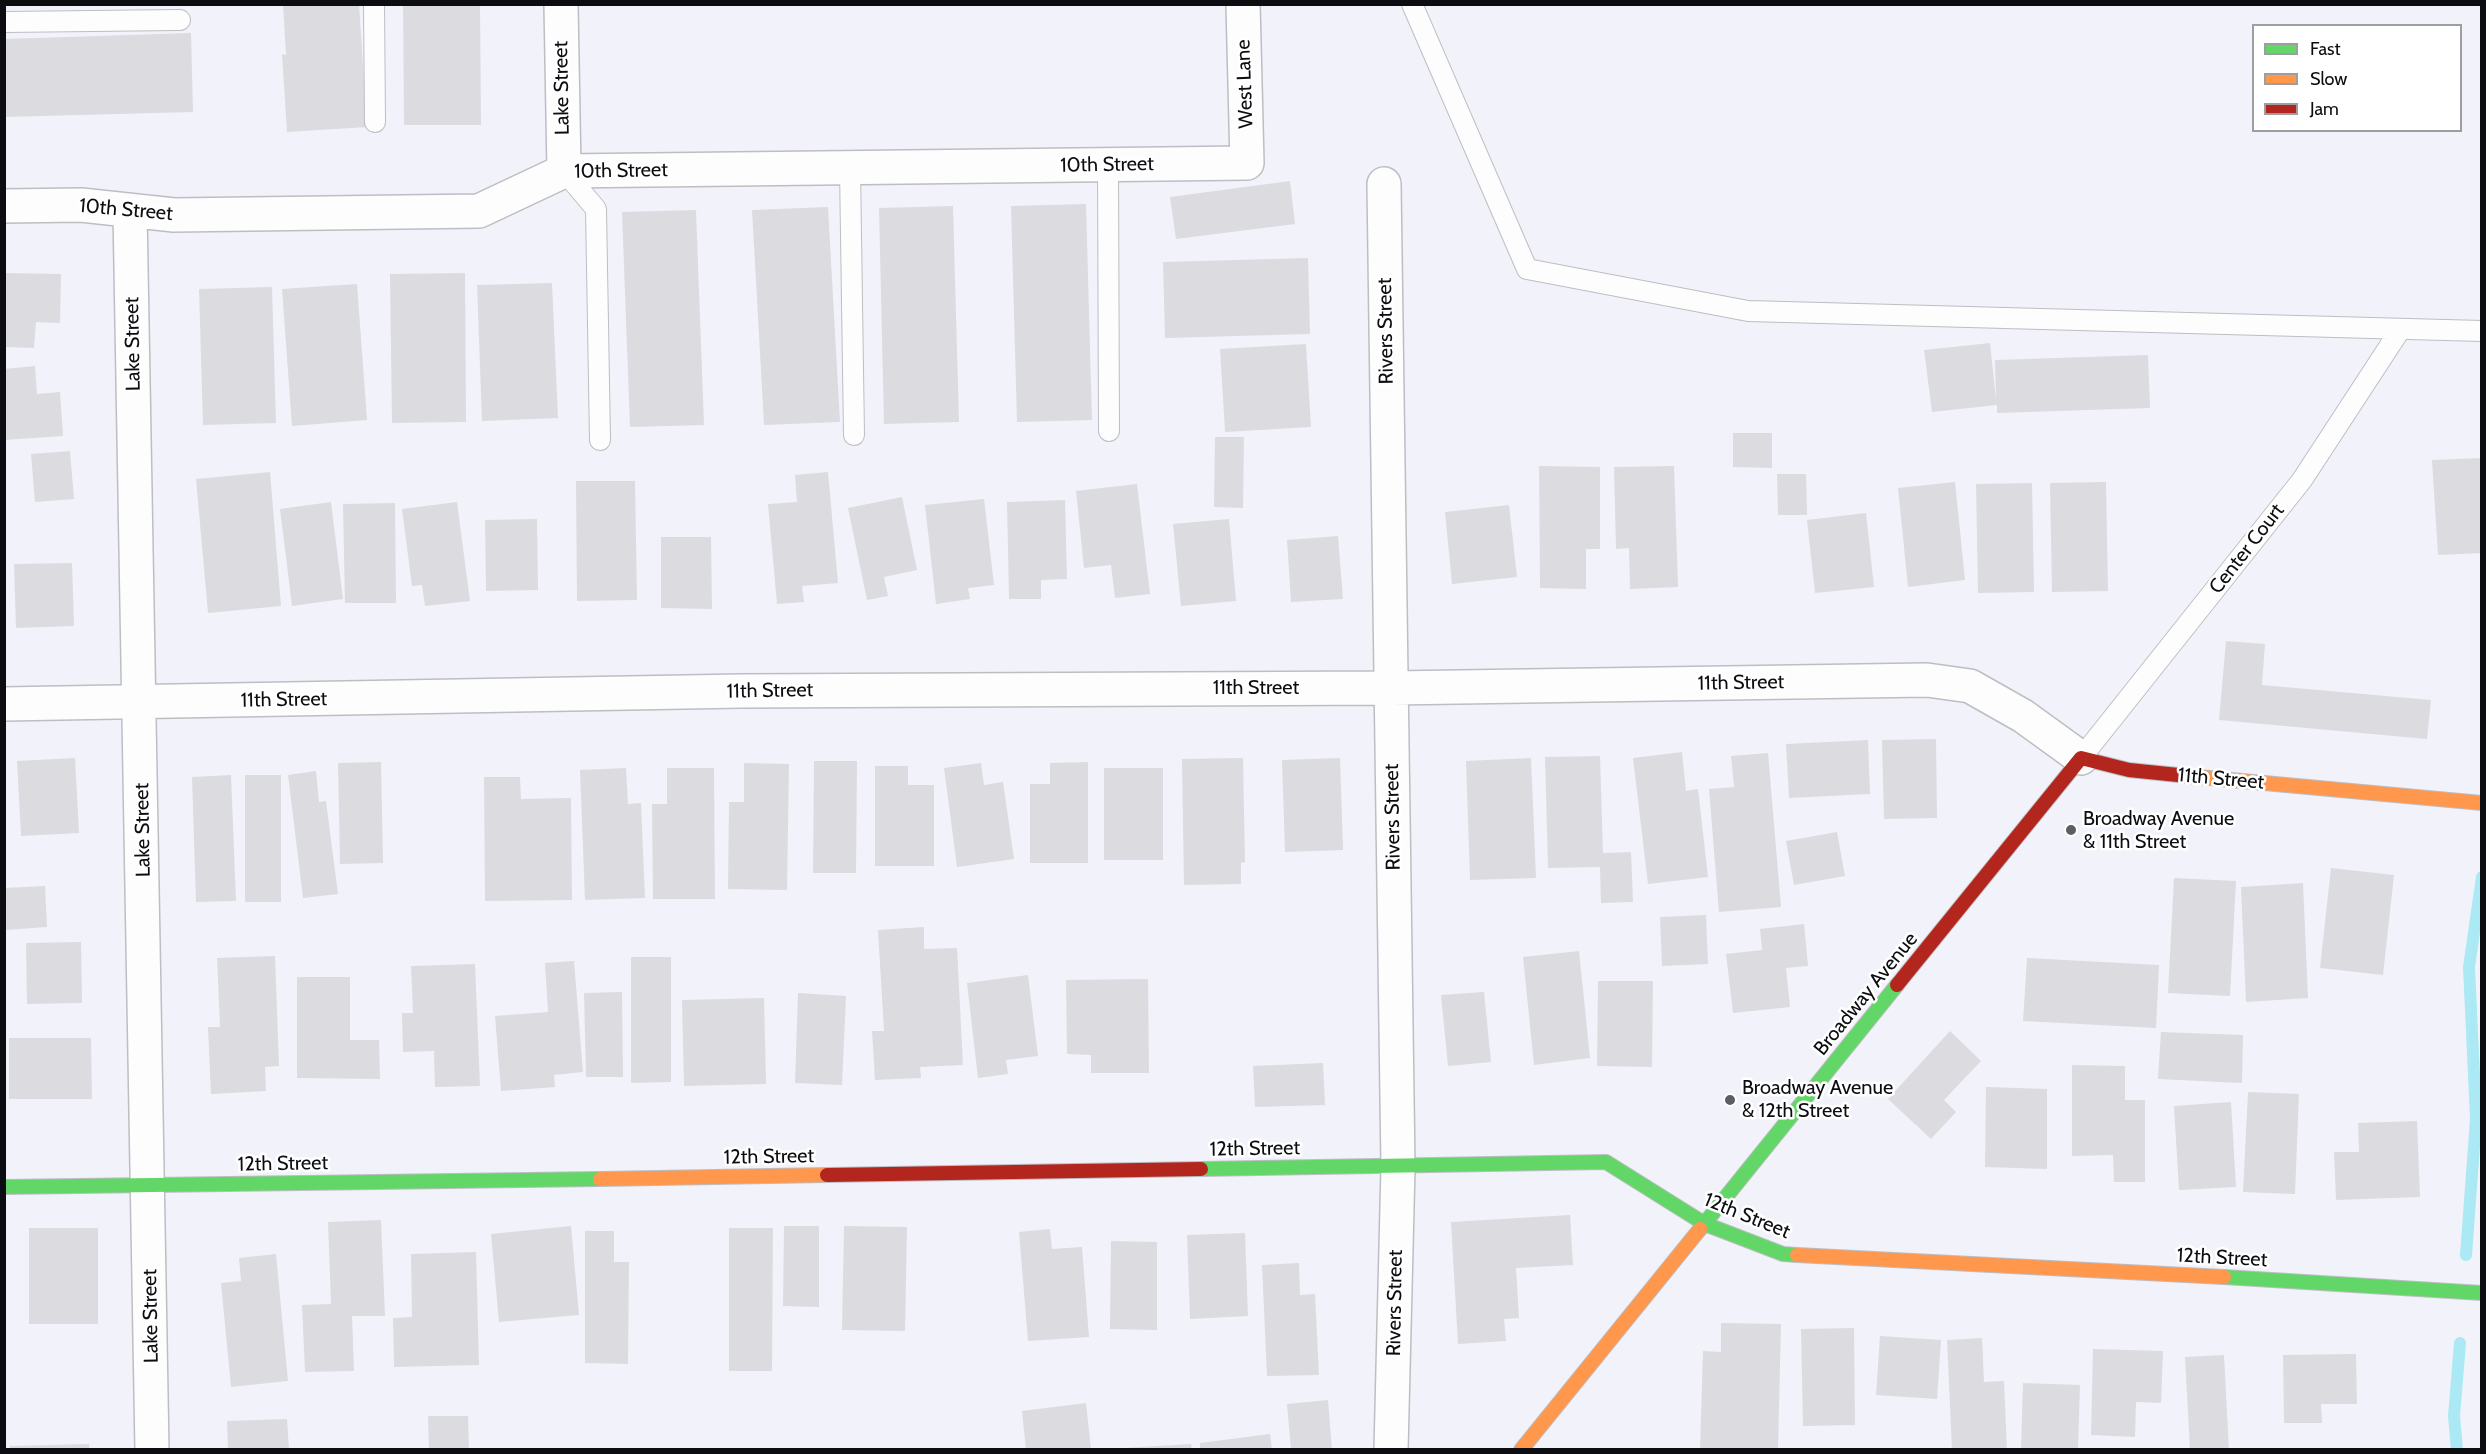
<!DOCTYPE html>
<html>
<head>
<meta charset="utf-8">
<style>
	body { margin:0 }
	#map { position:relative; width:2486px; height:1454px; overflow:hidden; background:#f2f3fa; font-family:Cabin,sans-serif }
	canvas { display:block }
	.frame { position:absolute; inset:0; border:6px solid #0c0d11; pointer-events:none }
	.legend { position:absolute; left:2252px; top:24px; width:210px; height:108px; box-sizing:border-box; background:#fff; border:2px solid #9e9ea0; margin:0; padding:8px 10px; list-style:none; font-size:18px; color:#0c0d11 }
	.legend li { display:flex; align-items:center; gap:12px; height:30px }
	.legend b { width:30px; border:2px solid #9e9ea0 }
</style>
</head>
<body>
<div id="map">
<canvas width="2486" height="1454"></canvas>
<div class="frame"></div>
<ul class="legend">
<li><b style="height:8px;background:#63d668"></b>Fast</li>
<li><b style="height:8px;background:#ff974d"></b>Slow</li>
<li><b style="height:8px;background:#b3261e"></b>Jam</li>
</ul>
</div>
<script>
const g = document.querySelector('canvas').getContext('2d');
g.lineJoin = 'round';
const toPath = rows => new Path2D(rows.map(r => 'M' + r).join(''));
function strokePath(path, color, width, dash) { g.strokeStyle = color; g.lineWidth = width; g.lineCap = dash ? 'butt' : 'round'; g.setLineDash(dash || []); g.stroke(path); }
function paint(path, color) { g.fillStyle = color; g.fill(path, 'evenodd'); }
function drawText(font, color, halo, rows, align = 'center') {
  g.font = font + ' Cabin,sans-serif'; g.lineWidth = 5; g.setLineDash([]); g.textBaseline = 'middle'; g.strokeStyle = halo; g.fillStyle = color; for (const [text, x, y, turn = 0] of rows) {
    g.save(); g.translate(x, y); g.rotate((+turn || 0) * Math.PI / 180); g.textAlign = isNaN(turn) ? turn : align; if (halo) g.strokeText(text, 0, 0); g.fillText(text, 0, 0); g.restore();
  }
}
const stream = toPath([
	[2466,1255,2476,1119,2469,967,2482,877],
	[2457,1450,2454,1416,2460,1343]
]);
const building = toPath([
	[283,4,359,4,367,127,287,132,282,54,286,55],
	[403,4,480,4,481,125,404,125],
	[191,33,193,112,4,117,4,39],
	[1290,181,1295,224,1176,239,1170,197],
	[1086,204,1092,420,1017,422,1011,206],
	[953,206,959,422,884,424,879,208],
	[828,207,840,422,764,425,752,210],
	[696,210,704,425,630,427,622,212],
	[1308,258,1310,334,1165,338,1163,262],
	[4,273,61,274,60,323,36,322,34,348,4,347],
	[465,273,466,422,392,423,390,274],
	[552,283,558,418,482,421,477,285],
	[357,284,367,420,292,426,282,289],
	[272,287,276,423,203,425,199,289],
	[1990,343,1996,400,1995,360,2148,355,2150,408,1997,413,1997,405,1932,412,1924,350],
	[1306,344,1311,427,1225,432,1220,349],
	[35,366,37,394,60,392,63,436,4,440,4,369],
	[1733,433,1772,433,1772,468,1733,467],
	[1215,437,1244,437,1243,508,1214,507],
	[70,451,74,499,35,502,31,454],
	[2482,458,2482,553,2438,555,2432,460],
	[1539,466,1600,467,1600,549,1586,549,1586,589,1540,588],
	[1674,466,1678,587,1630,589,1629,548,1616,549,1614,467],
	[270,472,281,606,208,613,196,479],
	[828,472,838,583,802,586,804,602,777,604,768,504,797,502,795,475],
	[1777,474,1806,474,1807,515,1778,515],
	[576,481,635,481,637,600,577,601],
	[1955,482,1965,580,1908,587,1898,488],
	[2106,482,2108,591,2052,592,2050,483],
	[2032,483,2034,592,1978,593,1976,484],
	[1137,484,1150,594,1115,598,1111,565,1084,568,1076,491],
	[902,497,917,570,884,577,888,596,867,600,848,508],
	[984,499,994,585,968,588,970,599,936,604,925,505],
	[1065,500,1067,579,1041,580,1041,599,1009,599,1007,502],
	[331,502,343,599,292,606,280,509],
	[457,502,470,601,425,606,422,585,412,586,402,509],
	[395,503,396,603,345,603,343,504],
	[1509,505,1517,577,1452,584,1445,512],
	[1866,513,1874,587,1815,593,1807,520],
	[537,519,538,590,486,591,485,520],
	[1229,519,1236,601,1181,606,1173,524],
	[1338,536,1343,599,1291,602,1287,540],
	[661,537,711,537,712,609,661,608],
	[72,563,74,626,16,628,14,564],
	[2226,641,2265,644,2262,685,2431,700,2427,739,2219,720],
	[1936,739,1937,818,1884,819,1882,740],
	[1868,740,1870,794,1789,798,1786,744],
	[1682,752,1686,791,1698,789,1708,877,1648,884,1633,758],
	[1768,753,1781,907,1719,912,1709,789,1734,787,1731,756],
	[1600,756,1603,853,1631,852,1633,902,1601,903,1600,867,1548,868,1545,757],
	[75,758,79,833,21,836,17,761],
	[1243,758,1245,862,1241,863,1241,884,1184,885,1182,759],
	[1340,758,1343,850,1285,852,1282,760],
	[1531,758,1536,878,1470,880,1466,761],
	[814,761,857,761,856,873,813,873],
	[381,762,383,863,340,864,338,763],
	[1088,762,1088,863,1030,863,1030,784,1050,784,1050,763],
	[744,763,789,764,787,890,728,889,729,802,744,802],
	[981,763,984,785,1003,782,1014,859,957,867,944,768],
	[875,766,908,766,908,785,934,785,934,866,875,866],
	[626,768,628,804,641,803,645,898,585,900,580,770],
	[667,768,714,768,715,899,653,899,652,804,667,804],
	[1104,768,1163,768,1163,860,1104,860],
	[316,771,319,802,326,801,338,894,303,898,288,775],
	[231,775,236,901,196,902,192,777],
	[245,775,281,775,281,902,245,902],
	[484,777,520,777,521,799,571,798,572,900,485,901],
	[1837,832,1845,876,1794,885,1786,841],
	[2331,868,2394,875,2383,975,2320,968],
	[2174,878,2236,881,2230,996,2168,993],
	[2303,883,2308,998,2246,1002,2241,887],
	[45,886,47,927,5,930,4,888],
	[1706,915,1708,964,1662,966,1660,917],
	[1804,924,1808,966,1786,968,1790,1007,1733,1013,1726,954,1762,950,1760,929],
	[924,927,924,949,957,948,963,1065,920,1067,921,1078,875,1080,872,1031,884,1031,878,930],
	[81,942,82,1003,27,1004,26,943],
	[1579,951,1590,1058,1534,1065,1523,957],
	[275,956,279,1066,265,1067,266,1091,211,1094,208,1027,220,1027,217,958],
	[631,957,671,957,671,1082,631,1083],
	[2027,958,2159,965,2156,1028,2023,1021],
	[574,961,583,1072,554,1075,555,1087,501,1091,495,1016,548,1012,545,963],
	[475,964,480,1086,435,1087,434,1051,403,1052,402,1013,413,1013,411,966],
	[1028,975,1038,1056,1006,1060,1008,1074,978,1078,967,983],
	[297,977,350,977,350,1040,379,1040,380,1079,297,1078],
	[1148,979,1149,1073,1091,1073,1091,1055,1067,1054,1066,980],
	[1598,981,1653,981,1652,1067,1597,1066],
	[622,992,623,1077,586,1077,584,993],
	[1484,992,1491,1062,1448,1066,1441,995],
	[798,993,846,996,842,1085,795,1083],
	[764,998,766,1084,684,1086,682,1000],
	[1950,1031,1981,1061,1944,1100,1956,1112,1931,1139,1888,1099],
	[2161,1032,2243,1035,2242,1083,2158,1079],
	[9,1038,91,1038,92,1099,9,1099],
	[1323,1063,1325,1105,1255,1107,1253,1066],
	[2072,1065,2125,1066,2125,1100,2145,1100,2145,1182,2114,1182,2113,1155,2072,1156],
	[1986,1087,2047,1089,2047,1169,1985,1167],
	[2248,1092,2299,1094,2295,1194,2243,1192],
	[2231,1102,2236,1187,2179,1190,2174,1106],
	[2417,1121,2420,1197,2336,1200,2334,1152,2359,1152,2358,1123],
	[1570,1215,1573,1265,1516,1268,1519,1318,1504,1319,1506,1341,1458,1344,1451,1222],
	[381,1220,385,1316,352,1316,354,1371,305,1372,302,1305,331,1304,328,1222],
	[571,1226,579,1315,499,1322,491,1234],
	[784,1226,819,1226,819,1307,783,1306],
	[844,1226,907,1227,905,1331,842,1330],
	[29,1228,98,1228,98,1324,29,1324],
	[729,1228,773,1228,772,1371,729,1371],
	[1050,1229,1052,1249,1082,1247,1089,1337,1028,1341,1019,1232],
	[585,1231,614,1231,614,1262,629,1262,628,1364,585,1363],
	[1245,1233,1248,1316,1190,1319,1187,1235],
	[1111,1241,1157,1242,1157,1330,1110,1329],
	[476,1252,479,1365,394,1367,393,1318,412,1317,411,1254],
	[276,1254,288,1381,231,1387,221,1283,241,1281,239,1258],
	[1299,1263,1300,1295,1315,1294,1319,1375,1267,1376,1262,1265],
	[1721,1323,1781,1324,1778,1450,1700,1450,1703,1351,1721,1352],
	[1854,1328,1855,1425,1803,1426,1801,1329],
	[1880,1336,1941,1340,1937,1399,1876,1395],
	[1982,1338,1984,1382,2004,1381,2007,1450,1952,1450,1947,1340],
	[2093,1349,2163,1351,2161,1403,2136,1402,2135,1437,2091,1435],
	[2356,1354,2357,1404,2321,1404,2322,1423,2284,1423,2283,1355],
	[2224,1355,2229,1450,2190,1450,2185,1357],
	[2023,1383,2080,1385,2078,1450,2021,1450],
	[1328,1400,1332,1450,1291,1450,1287,1404],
	[1086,1403,1091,1449,1026,1450,1022,1411],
	[428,1416,468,1416,469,1450,429,1450],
	[287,1419,289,1450,228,1450,227,1421],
	[1270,1434,1272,1450,1200,1450,1200,1443],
	[89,1444,90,1450,10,1450,10,1446],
	[1191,1444,1192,1450,1124,1450,1124,1448]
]);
const lane = toPath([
	[374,4,375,122],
	[1412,4,1527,269,1748,311,2482,331],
	[4,22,180,20],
	[1108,165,1109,431],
	[850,168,854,435],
	[564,171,596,209,600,440],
	[2081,758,2302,480,2400,330]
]);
const street = toPath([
	[561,4,564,171],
	[1384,184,1398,1167,1391,1450],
	[4,206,81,205,174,215,479,211,564,171,1247,163,1243,4],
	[130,211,152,1450],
	[4,704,742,691,1392,688,1927,680,1970,686,2023,716,2081,758]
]);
const fast = toPath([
	[1201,1169,1606,1162,1705,1224,1783,1254,1797,1255],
	[4,1187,600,1179],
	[1700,1229,1897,985],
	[2224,1277,2482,1293]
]);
const slow = toPath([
	[2188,776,2482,803],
	[600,1179,827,1175],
	[1797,1255,2224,1277],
	[1521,1450,1700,1229]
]);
const jam = toPath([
	[1897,985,2081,758,2129,770,2188,776],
	[827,1175,1201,1169]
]);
const markers = [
	[2071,830,6,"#5c5e63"],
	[1730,1100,6,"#5c5e63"]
];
const streetNames = [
	["West Lane",1245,84,-92],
	["Lake Street",562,88,-91],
	["10th Street",1107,165,-1],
	["10th Street",621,171,-1],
	["10th Street",126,210,5],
	["Rivers Street",1386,331,-91],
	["Lake Street",133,344,-91],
	["Center Court",2247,549,-52],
	["11th Street",1741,683,-1],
	["11th Street",1256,688],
	["11th Street",770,691,-1],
	["11th Street",284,700,-1],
	["11th Street",2221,779,5],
	["Rivers Street",1393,817,-91],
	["Lake Street",143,830,-91],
	["Broadway Avenue",1866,994,-51],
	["12th Street",1255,1149,-1],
	["12th Street",769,1157,-1],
	["12th Street",283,1164,-1],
	["12th Street",1747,1216,22],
	["12th Street",2222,1258,3],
	["Rivers Street",1395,1303,-89],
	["Lake Street",151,1316,-91]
];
const poiNames = [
	["Broadway Avenue",2083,819],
	["& 11th Street",2083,842],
	["Broadway Avenue",1742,1088],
	["& 12th Street",1742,1111]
];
strokePath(stream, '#abe9f5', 12);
paint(building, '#dbdbe0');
strokePath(lane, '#bdbec3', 22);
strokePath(street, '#bdbec3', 36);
strokePath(fast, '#bdbec3', 16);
strokePath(slow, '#bdbec3', 16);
strokePath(jam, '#bdbec3', 16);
strokePath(lane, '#fdfdfe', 20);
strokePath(street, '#fdfdfe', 33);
strokePath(fast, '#63d668', 14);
strokePath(slow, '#ff974d', 14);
strokePath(jam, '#b3261e', 14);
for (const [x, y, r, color] of markers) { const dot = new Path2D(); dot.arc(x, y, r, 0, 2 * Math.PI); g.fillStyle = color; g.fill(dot); strokePath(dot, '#fff', 2); }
drawText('20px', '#0c0d11', '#fff', streetNames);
drawText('20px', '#0c0d11', '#fff', poiNames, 'left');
</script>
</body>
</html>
